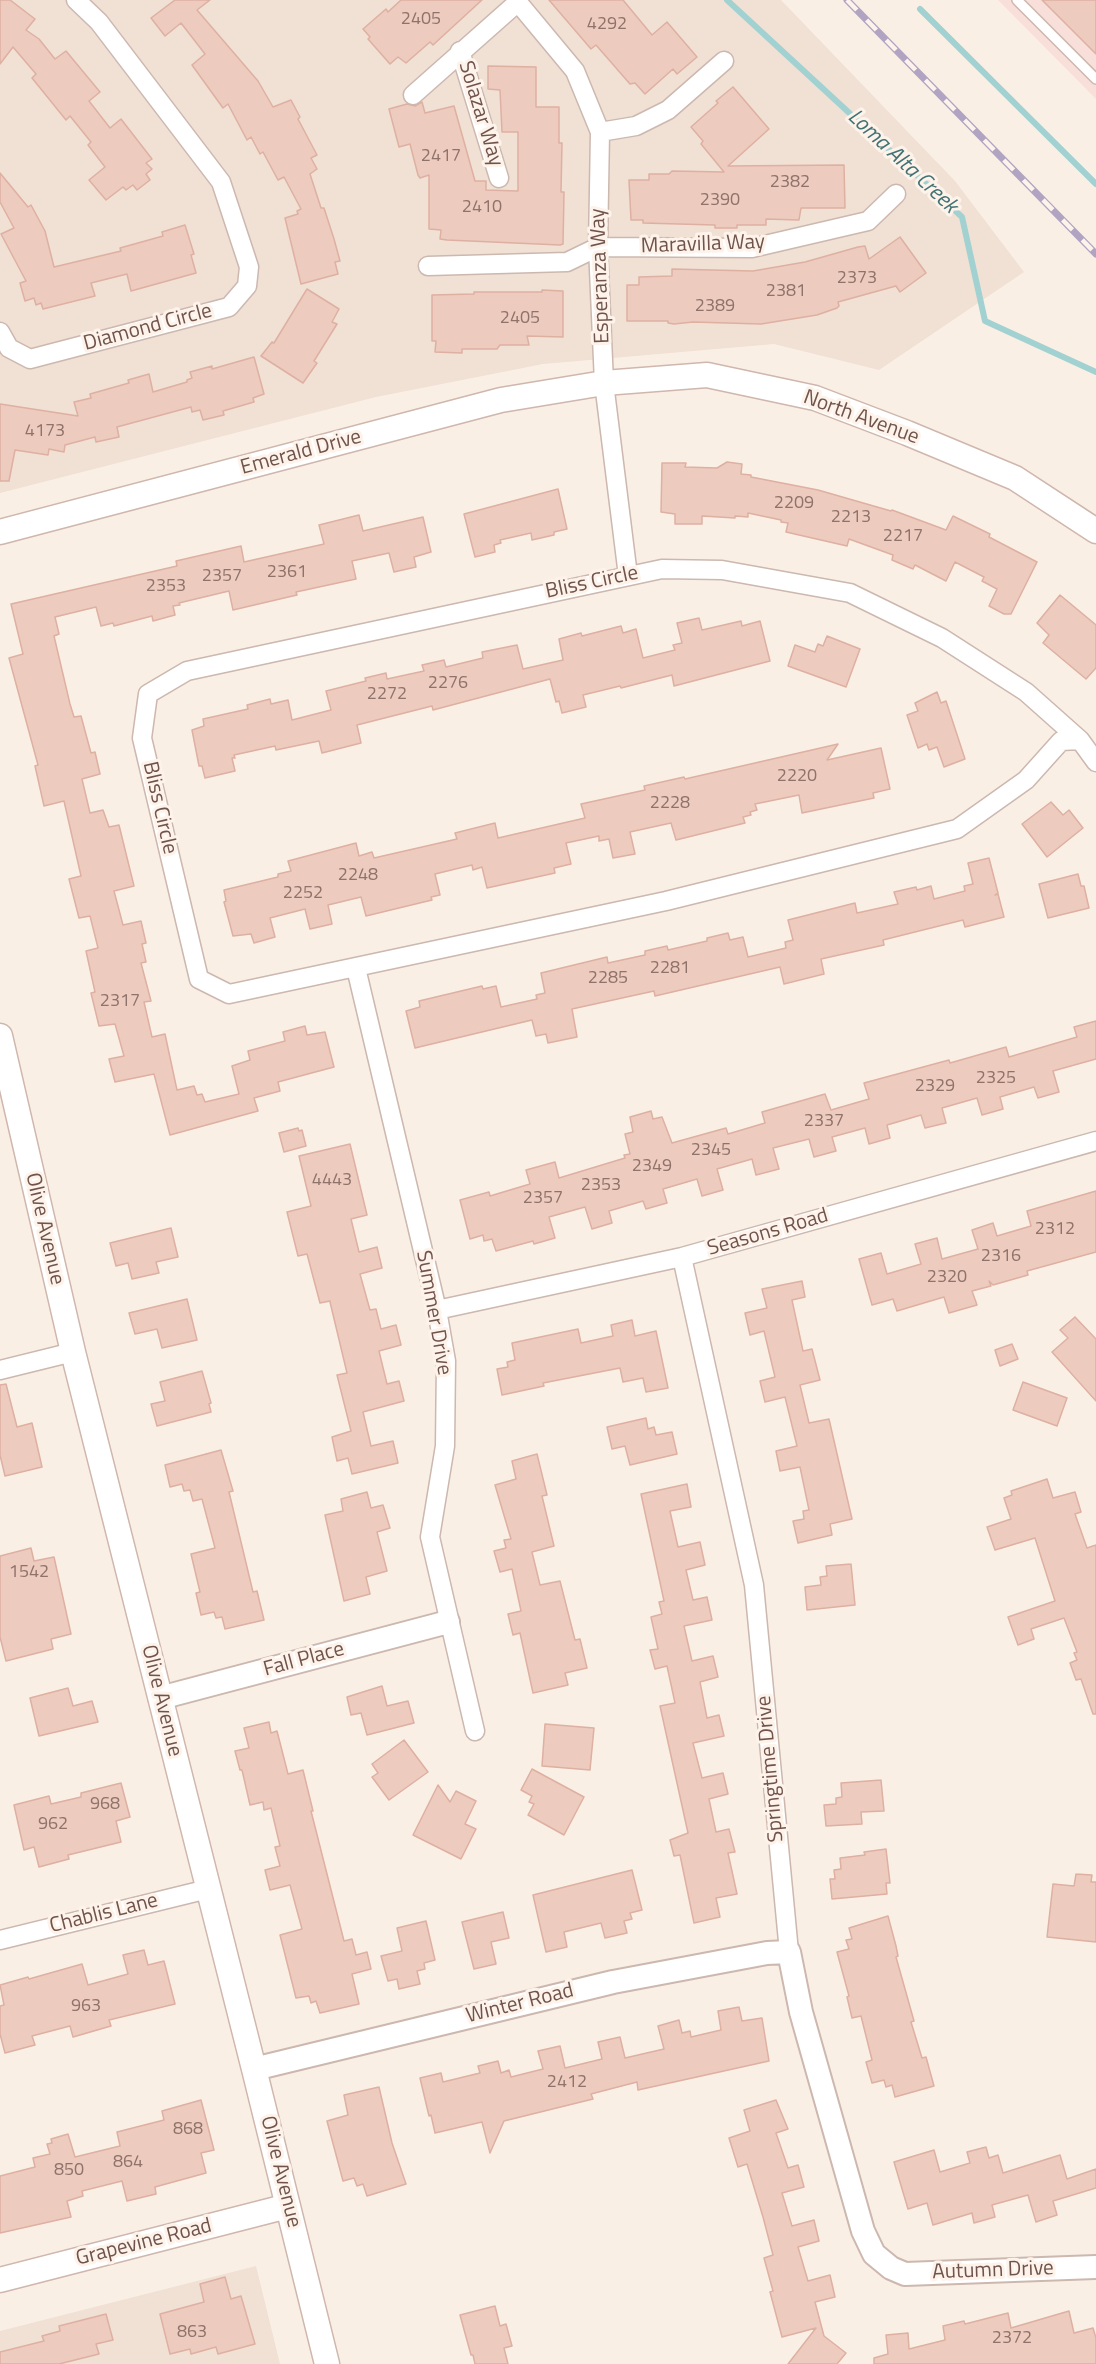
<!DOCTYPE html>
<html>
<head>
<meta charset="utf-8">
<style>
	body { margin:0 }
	canvas { display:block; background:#faefe5 }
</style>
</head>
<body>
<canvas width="1096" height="2364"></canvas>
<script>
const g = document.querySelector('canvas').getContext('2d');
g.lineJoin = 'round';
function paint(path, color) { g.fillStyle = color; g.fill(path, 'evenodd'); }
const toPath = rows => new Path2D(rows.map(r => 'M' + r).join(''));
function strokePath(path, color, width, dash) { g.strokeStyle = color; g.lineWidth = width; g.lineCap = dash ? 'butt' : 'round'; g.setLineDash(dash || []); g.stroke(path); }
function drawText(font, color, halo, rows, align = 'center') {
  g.font = font + ' "Titillium Web",sans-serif'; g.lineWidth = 6; g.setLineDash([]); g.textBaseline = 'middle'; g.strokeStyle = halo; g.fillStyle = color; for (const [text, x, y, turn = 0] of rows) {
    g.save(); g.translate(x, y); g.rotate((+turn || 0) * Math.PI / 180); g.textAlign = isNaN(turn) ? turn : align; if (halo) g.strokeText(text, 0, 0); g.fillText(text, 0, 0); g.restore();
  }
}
const residential = toPath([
	[0,0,781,0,955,181,1024,272,879,370,774,344,543,364,376,397,0,493],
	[256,2266,280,2364,0,2364,0,2331]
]);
const commercial = toPath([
	[998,0,1096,0,1096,99]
]);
const stream = toPath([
	[727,0,962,217,985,321,1096,372],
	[920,9,1096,184]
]);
const building = toPath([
	[0,0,10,0,35,19,26,30,39,39,55,59,66,51,100,92,89,101,110,128,121,119,152,159,146,163,152,169,146,174,150,180,137,190,133,185,126,190,123,187,106,200,89,180,105,167,88,145,91,142,70,116,66,120,32,78,36,74,13,47,0,64,0,0],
	[175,0,210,0,197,10,258,81,273,107,291,100,300,117,298,119,317,155,311,158,317,169,310,174,321,208,324,208,334,239,340,261,335,262,338,274,301,284,285,218,298,214,297,211,301,209,284,177,278,180,263,152,260,154,251,137,247,140,228,104,223,108,192,65,205,54,181,23,165,36,151,18,175,0],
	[401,0,482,0,433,45,430,42,406,63,398,57,390,64,368,39,370,37,363,29,386,9,388,12,401,0],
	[549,0,623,0,652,35,667,22,697,57,677,74,673,69,645,94,635,83,630,84,596,45,591,49,549,0],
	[1042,0,1096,0,1096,54,1042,0],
	[488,66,536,67,536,107,559,107,559,143,562,143,561,192,564,192,563,244,560,245,447,240,440,239,441,230,429,229,429,175,420,178,418,175,410,144,399,147,389,109,407,104,415,106,422,102,425,113,454,106,475,181,486,181,486,190,518,191,518,132,502,132,500,90,488,89,488,66],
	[733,87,769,129,728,166,844,165,845,208,801,208,799,220,766,219,766,225,737,225,737,228,715,228,715,225,643,223,643,220,631,220,629,180,649,180,649,174,669,174,672,171,724,172,701,144,703,141,691,127,718,103,716,101,733,87],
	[0,173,28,207,31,205,45,231,54,267,121,251,120,248,163,236,162,232,185,225,194,254,191,255,196,273,131,291,127,274,91,283,95,296,43,309,41,303,36,305,34,298,25,301,20,283,26,281,1,234,14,228,0,202,0,173],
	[900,237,926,273,900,292,896,286,838,302,839,306,837,308,817,315,761,324,693,322,674,324,668,323,668,321,627,321,627,285,639,285,639,277,672,276,672,269,753,271,805,262,858,247,865,246,869,259,900,237],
	[307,289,339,309,332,322,337,324,314,361,317,363,303,383,261,356,272,342,274,343,307,289],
	[542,290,563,291,563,337,527,336,529,345,500,345,497,349,462,349,462,353,435,352,436,341,432,341,432,295,474,294,474,292,542,292,542,290],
	[254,357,264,394,253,398,254,402,223,411,224,415,203,420,200,410,192,412,191,407,117,427,119,437,96,442,95,437,65,445,64,452,49,449,48,455,15,450,9,481,0,481,0,404,78,416,74,402,91,398,90,394,129,383,128,380,149,374,153,392,187,382,187,380,192,378,190,372,212,366,212,369,254,357],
	[727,462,742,464,741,474,751,475,751,477,818,490,891,511,892,510,946,530,953,516,990,534,989,537,1037,562,1011,614,1004,614,989,606,997,589,982,581,984,577,955,562,946,581,915,565,913,569,892,560,893,555,849,539,847,546,786,532,788,523,781,522,781,520,748,513,748,517,735,516,735,518,702,516,702,524,675,524,675,514,661,512,662,463,686,463,685,467,717,468,727,462],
	[558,489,567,529,554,532,554,535,532,540,531,533,500,540,501,543,494,545,495,552,475,557,464,514,558,489],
	[359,515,363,531,423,517,431,552,414,557,416,567,394,572,389,553,352,561,356,579,296,592,297,595,233,610,229,591,179,603,180,605,173,606,175,615,153,621,152,616,114,626,113,623,101,626,96,607,55,617,59,634,54,636,70,704,74,717,81,716,91,753,95,752,100,774,82,779,90,813,103,810,109,827,119,825,134,886,114,891,123,925,141,921,146,943,142,944,146,962,141,963,151,1001,144,1002,152,1037,165,1034,177,1090,194,1086,197,1095,202,1094,205,1102,239,1094,232,1066,250,1060,248,1051,285,1041,283,1032,305,1026,307,1035,325,1032,334,1067,278,1082,280,1091,254,1098,258,1111,170,1135,154,1074,115,1082,109,1059,124,1056,115,1024,99,1026,91,993,95,992,86,951,98,948,90,916,79,918,69,879,81,876,64,801,44,806,35,766,38,765,9,658,23,654,11,604,177,566,176,561,241,546,244,562,324,544,319,525,359,515],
	[1060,595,1096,625,1096,668,1086,679,1043,643,1049,635,1037,623,1060,595],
	[699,618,702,630,741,621,742,626,760,621,770,661,674,686,672,675,621,688,620,686,583,695,586,707,562,713,559,701,556,702,550,679,433,710,432,706,357,725,361,743,322,753,319,741,276,750,275,746,234,755,235,758,232,758,235,771,205,778,202,766,199,766,192,730,204,726,203,719,248,709,247,705,270,699,271,704,288,700,292,720,331,710,326,691,366,681,365,678,386,673,387,679,424,671,422,665,444,660,446,667,483,658,482,652,517,645,523,669,563,660,559,639,581,633,582,636,621,626,623,633,636,629,643,658,675,650,673,645,682,643,677,623,699,618],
	[827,636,860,649,846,687,788,666,795,645,815,652,818,644,823,646,827,636],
	[937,692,941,703,946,701,965,759,944,767,937,747,929,750,927,744,918,748,907,715,918,711,915,703,937,692],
	[838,744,827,760,881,748,890,789,873,793,874,798,802,813,799,795,755,804,757,810,750,812,751,815,743,817,745,823,676,840,671,823,630,832,635,854,613,858,609,839,599,841,599,836,566,843,571,864,554,868,555,873,487,888,482,867,473,870,472,865,435,874,440,895,431,897,432,900,366,916,361,897,328,905,332,924,310,929,305,909,270,918,275,937,254,943,251,934,233,936,224,902,226,901,224,890,278,877,278,874,291,871,288,861,356,843,359,856,372,852,374,858,457,839,455,833,495,823,498,838,585,818,581,804,645,790,644,786,684,777,685,779,838,744],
	[1051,802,1063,815,1069,810,1083,828,1047,857,1022,824,1051,802],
	[989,858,998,893,995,895,998,894,1004,917,965,927,963,920,883,940,884,945,821,959,824,974,784,984,780,967,655,996,654,991,572,1009,577,1037,548,1043,546,1034,536,1036,532,1020,415,1048,406,1011,420,1007,419,1001,482,986,483,989,496,986,501,1007,537,999,536,995,545,993,541,973,607,957,608,963,645,955,645,951,667,946,668,950,707,941,707,938,728,933,730,940,743,937,748,957,786,948,785,942,793,940,788,920,855,903,857,913,898,904,894,892,916,887,917,890,931,886,934,899,965,891,964,886,973,884,968,863,989,858],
	[1078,874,1081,886,1084,886,1089,908,1048,918,1039,884,1078,874],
	[1096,1021,1096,1059,1053,1071,1059,1092,1038,1098,1034,1087,1000,1097,1003,1109,982,1115,977,1098,942,1108,946,1123,925,1128,921,1115,887,1125,890,1138,869,1144,865,1128,832,1137,836,1151,814,1157,809,1139,773,1148,779,1169,756,1175,752,1159,717,1169,723,1190,702,1196,697,1179,663,1189,667,1203,646,1209,643,1201,609,1211,612,1223,592,1229,585,1207,549,1217,555,1238,534,1244,533,1241,496,1251,492,1239,484,1241,483,1235,470,1239,460,1200,489,1192,490,1196,530,1184,526,1170,555,1162,559,1178,625,1158,624,1155,630,1154,625,1134,633,1132,630,1117,651,1111,653,1119,662,1117,672,1143,726,1128,728,1134,765,1123,762,1112,825,1094,831,1110,869,1099,864,1083,949,1060,950,1063,1006,1047,1009,1057,1077,1037,1074,1027,1096,1021],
	[298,1128,299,1131,302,1130,306,1146,284,1152,279,1133,298,1128],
	[350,1144,367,1215,351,1219,359,1252,377,1247,382,1268,360,1274,370,1310,376,1309,381,1329,396,1325,401,1345,379,1351,387,1384,399,1381,404,1401,363,1412,371,1446,393,1441,398,1463,352,1474,348,1458,337,1461,332,1437,351,1431,337,1375,347,1373,330,1302,330,1301,320,1303,307,1254,298,1256,287,1212,311,1206,299,1156,350,1144],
	[1096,1191,1096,1252,1027,1271,1028,1275,993,1285,989,1281,991,1286,972,1291,977,1305,949,1313,944,1297,897,1311,893,1299,872,1305,859,1259,881,1253,887,1274,921,1264,915,1244,937,1238,942,1259,978,1249,972,1230,993,1223,997,1236,1031,1226,1027,1211,1096,1191],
	[171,1228,178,1257,156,1262,159,1273,132,1279,128,1263,116,1266,110,1243,171,1228],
	[802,1281,805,1297,792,1300,803,1351,812,1349,820,1380,800,1385,809,1423,829,1419,852,1519,830,1524,832,1535,798,1543,793,1521,804,1519,803,1511,809,1510,800,1467,780,1471,776,1451,797,1446,785,1397,765,1402,760,1381,775,1377,764,1331,750,1335,745,1313,767,1308,762,1289,802,1281],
	[187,1299,197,1340,162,1348,157,1329,135,1334,129,1313,187,1299],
	[1075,1317,1096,1339,1096,1401,1052,1352,1068,1338,1060,1330,1075,1317],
	[632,1320,635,1336,656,1331,668,1388,646,1392,643,1378,623,1382,620,1368,543,1383,544,1386,502,1395,497,1369,508,1367,507,1362,515,1360,512,1343,578,1329,581,1343,613,1336,611,1325,632,1320],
	[1012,1344,1018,1359,1000,1366,995,1350,1012,1344],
	[202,1371,211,1403,209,1404,211,1412,157,1426,151,1404,165,1401,160,1382,202,1371],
	[1023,1382,1067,1398,1057,1426,1013,1410,1023,1382],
	[6,1384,17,1427,32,1423,42,1467,5,1476,0,1455,0,1385,6,1384],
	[646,1418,648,1429,654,1427,656,1435,672,1432,677,1454,630,1465,625,1446,612,1449,607,1427,646,1418],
	[221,1450,233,1491,229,1492,253,1592,257,1591,264,1620,225,1629,222,1617,216,1618,214,1612,201,1615,196,1593,200,1592,191,1554,215,1548,202,1499,193,1501,190,1490,184,1491,182,1484,170,1487,165,1465,221,1450],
	[537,1454,547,1495,542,1496,554,1546,532,1552,540,1585,560,1581,575,1640,580,1639,587,1668,565,1673,568,1685,533,1693,520,1633,513,1635,508,1614,521,1611,512,1569,500,1572,494,1551,506,1548,504,1540,511,1539,495,1485,516,1479,512,1461,537,1454],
	[1047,1479,1053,1498,1075,1492,1081,1512,1075,1514,1087,1548,1096,1545,1096,1714,1093,1714,1081,1679,1076,1680,1070,1663,1077,1660,1074,1653,1077,1652,1064,1618,1031,1629,1034,1639,1018,1645,1008,1617,1055,1601,1035,1538,995,1550,987,1527,1011,1519,1004,1498,1012,1495,1011,1491,1047,1479],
	[687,1484,691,1507,670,1511,678,1547,700,1542,705,1565,686,1570,693,1600,707,1597,712,1620,684,1626,692,1661,713,1656,718,1677,700,1682,707,1718,719,1715,724,1736,693,1743,702,1778,723,1773,728,1794,709,1799,716,1832,729,1829,735,1852,728,1853,737,1894,716,1898,720,1917,694,1923,680,1855,674,1856,670,1840,688,1833,660,1706,675,1703,667,1666,655,1669,650,1650,658,1649,651,1617,662,1614,659,1602,664,1601,641,1494,687,1484],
	[367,1492,371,1508,383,1505,390,1528,377,1532,387,1571,366,1577,370,1594,344,1601,325,1515,343,1511,341,1499,367,1492],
	[31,1548,34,1561,54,1557,71,1634,51,1639,53,1649,6,1661,0,1637,0,1556,31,1548],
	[851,1564,855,1605,807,1610,805,1587,821,1585,820,1577,827,1576,826,1566,851,1564],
	[382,1686,387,1706,408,1701,414,1723,367,1735,361,1713,351,1715,347,1697,382,1686],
	[68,1688,73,1706,92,1701,98,1722,39,1736,30,1698,68,1688],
	[269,1722,271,1733,277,1731,288,1774,303,1770,313,1811,311,1811,344,1941,352,1939,356,1955,367,1952,371,1969,352,1974,359,2004,320,2013,316,2001,311,2003,309,1996,296,1998,280,1935,302,1929,290,1885,270,1890,265,1870,280,1866,275,1847,280,1846,271,1808,264,1810,263,1802,250,1805,242,1770,240,1770,235,1751,249,1748,244,1728,269,1722],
	[545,1724,594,1728,590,1770,542,1766,545,1724],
	[404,1740,428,1772,389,1800,372,1777,378,1773,372,1764,404,1740],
	[532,1769,584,1797,564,1835,528,1815,534,1804,529,1802,532,1796,521,1790,532,1769],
	[881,1780,884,1811,861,1812,862,1824,826,1826,824,1805,836,1804,836,1798,842,1797,841,1783,881,1780],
	[121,1783,130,1817,116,1821,121,1842,68,1855,69,1859,39,1867,34,1847,24,1850,14,1805,49,1796,51,1804,81,1797,81,1793,121,1783],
	[438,1785,450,1802,456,1791,476,1801,465,1824,476,1829,461,1859,413,1835,438,1785],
	[886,1849,890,1883,886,1883,887,1894,832,1899,830,1879,835,1879,834,1870,841,1869,840,1858,865,1855,864,1852,886,1849],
	[632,1870,642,1910,630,1913,632,1919,624,1921,627,1933,605,1938,601,1923,564,1932,567,1947,546,1952,533,1895,632,1870],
	[1076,1874,1092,1875,1091,1882,1096,1882,1096,1942,1047,1937,1053,1884,1074,1886,1076,1874],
	[503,1912,509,1938,491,1942,496,1964,474,1969,462,1922,503,1912],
	[888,1916,896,1946,898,1956,896,1957,914,2021,911,2022,922,2058,926,2057,934,2086,895,2097,892,2085,886,2087,884,2080,872,2083,866,2062,872,2060,861,2016,852,2018,847,1997,849,1996,837,1952,849,1949,846,1940,852,1939,849,1928,888,1916],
	[426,1921,435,1960,424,1963,425,1969,417,1971,420,1984,399,1989,397,1979,388,1981,381,1956,402,1951,397,1928,426,1921],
	[144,1950,148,1965,164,1961,175,2004,109,2020,111,2026,73,2037,70,2026,32,2036,35,2045,5,2053,0,2034,0,2006,4,2005,0,1985,28,1977,29,1979,82,1964,88,1985,128,1974,123,1955,144,1950],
	[739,2007,742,2021,762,2018,769,2061,638,2090,637,2082,591,2094,593,2099,504,2121,490,2153,482,2122,435,2133,431,2115,429,2116,420,2078,441,2073,443,2082,480,2073,478,2066,498,2061,501,2073,509,2070,511,2077,543,2069,538,2051,560,2046,565,2068,602,2059,598,2042,620,2037,625,2058,664,2049,658,2026,679,2020,682,2033,690,2031,691,2037,721,2030,718,2011,739,2007],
	[379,2087,392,2143,406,2184,367,2196,363,2184,357,2186,354,2178,343,2181,327,2121,348,2115,344,2095,379,2087],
	[201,2100,214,2150,201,2153,206,2173,155,2187,156,2194,127,2201,122,2181,82,2191,83,2196,67,2201,71,2217,0,2233,0,2176,35,2167,33,2158,50,2154,47,2144,52,2143,51,2139,68,2134,75,2157,120,2146,117,2132,164,2120,162,2111,201,2100],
	[776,2100,788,2129,776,2133,788,2168,798,2165,804,2187,782,2193,792,2226,814,2220,819,2241,798,2247,808,2281,830,2275,835,2297,815,2302,824,2336,846,2353,837,2364,788,2364,816,2328,782,2337,770,2292,773,2291,764,2258,773,2255,763,2217,747,2164,738,2167,729,2138,750,2131,744,2110,776,2100],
	[986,2147,989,2158,998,2155,1003,2173,1060,2155,1067,2179,1096,2169,1096,2188,1053,2201,1057,2215,1036,2222,1028,2195,992,2205,995,2217,974,2223,972,2213,933,2225,927,2203,908,2209,894,2162,934,2150,940,2172,970,2163,967,2152,986,2147],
	[225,2277,231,2299,241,2296,255,2344,218,2354,216,2347,191,2354,190,2349,170,2354,160,2314,204,2302,200,2284,225,2277],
	[495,2306,500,2326,506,2324,512,2346,504,2348,508,2364,475,2364,473,2355,471,2355,460,2315,495,2306],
	[1069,2311,1074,2333,1093,2328,1096,2338,1096,2364,874,2364,874,2358,888,2354,886,2335,908,2333,909,2349,945,2340,943,2326,964,2321,965,2324,1008,2313,1011,2328,1069,2311],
	[106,2314,113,2340,96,2344,99,2354,59,2364,0,2364,0,2352,44,2341,42,2336,60,2331,59,2326,106,2314]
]);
const service = toPath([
	[1017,0,1096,79]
]);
const minor = toPath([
	[516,0,575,71,600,132,598,247,604,383,628,576],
	[460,51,499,178],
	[413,95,518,2],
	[600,132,636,126,668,110,724,61],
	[428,266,567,262,598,247,752,248,868,221,896,194],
	[0,332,9,348,30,359,229,307,247,286,249,267,221,182,99,22,76,0],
	[1080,740,1061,741,1026,780,957,829,666,901,229,994,199,979,142,738,148,694,187,671,662,569,722,570,850,593,942,638,1026,692,1080,740,1096,762],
	[356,968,437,1310,446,1361,445,1446,430,1537,475,1731],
	[682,1257,754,1585,789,1952],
	[437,1310,682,1257,1096,1141],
	[0,1370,73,1352],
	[0,1940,208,1889]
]);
const tertiary = toPath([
	[160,1698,448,1622],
	[254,2069,613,1982,767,1953,789,1952,801,2012,863,2231,874,2254,891,2268,905,2274,1096,2267]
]);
const secondary = toPath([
	[0,532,501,400,604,383,707,375,815,398,907,433,1015,478,1096,531],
	[0,1036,73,1352,254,2069,327,2364],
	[0,2280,288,2206]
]);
const rail = toPath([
	[847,0,1096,254]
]);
const numberNames = [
	["2405",421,20],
	["4292",607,25],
	["2417",441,157],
	["2382",790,183],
	["2390",720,201],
	["2410",482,208],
	["2373",857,279],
	["2381",786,292],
	["2389",715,307],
	["2405",520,319],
	["4173",45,432],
	["2209",794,504],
	["2213",851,518],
	["2217",903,537],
	["2361",287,573],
	["2357",222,577],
	["2353",166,587],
	["2276",448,684],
	["2272",387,695],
	["2220",797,777],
	["2228",670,804],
	["2248",358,876],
	["2252",303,894],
	["2281",670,969],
	["2285",608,979],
	["2317",120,1002],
	["2325",996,1079],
	["2329",935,1087],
	["2337",824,1122],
	["2345",711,1151],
	["2349",652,1167],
	["4443",332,1181],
	["2353",601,1186],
	["2357",543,1199],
	["2312",1055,1230],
	["2316",1001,1257],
	["2320",947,1278],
	["1542",29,1573],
	["968",105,1805],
	["962",53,1825],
	["963",86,2007],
	["2412",567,2083],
	["868",188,2130],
	["864",128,2163],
	["850",69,2171],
	["863",192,2333],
	["2372",1012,2339]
];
const streetNames = [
	["Solazar Way",480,114,73],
	["Maravilla Way",703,245,-2],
	["Esperanza Way",601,276,-92],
	["Diamond Circle",148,328,-15],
	["North Avenue",861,418,20],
	["Emerald Drive",301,453,-15],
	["Bliss Circle",592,583,-12],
	["Bliss Circle",159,808,77],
	["Olive Avenue",44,1229,77],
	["Seasons Road",768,1233,-16],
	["Summer Drive",433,1313,80],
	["Fall Place",304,1660,-15],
	["Olive Avenue",161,1701,76],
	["Springtime Drive",771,1769,-95],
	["Chablis Lane",104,1914,-14],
	["Winter Road",520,2004,-14],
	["Olive Avenue",280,2172,76],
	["Grapevine Road",144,2243,-14],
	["Autumn Drive",993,2271,-2]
];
const waterNames = [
	["Loma Alta Creek",902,162,43]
];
paint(residential, '#f1e0d4');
paint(commercial, '#f9dfd9');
strokePath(stream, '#a2d1d2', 6);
paint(building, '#edcbbf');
strokePath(building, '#deb0a1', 1.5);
strokePath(service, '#ccb8af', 12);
strokePath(minor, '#ccb8af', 21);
strokePath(tertiary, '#ccb8af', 26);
strokePath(secondary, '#cfb7ad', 27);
strokePath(service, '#fff', 9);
strokePath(minor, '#fff', 18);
strokePath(tertiary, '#fff', 22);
strokePath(secondary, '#fff', 24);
strokePath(rail, '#b0a4c2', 7);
strokePath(rail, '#fdf3ea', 4.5, [14]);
drawText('18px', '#8f7269', null, numberNames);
drawText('21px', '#70544c', '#fdf3ea', streetNames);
drawText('italic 22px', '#427274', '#fdf3ea', waterNames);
</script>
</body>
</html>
